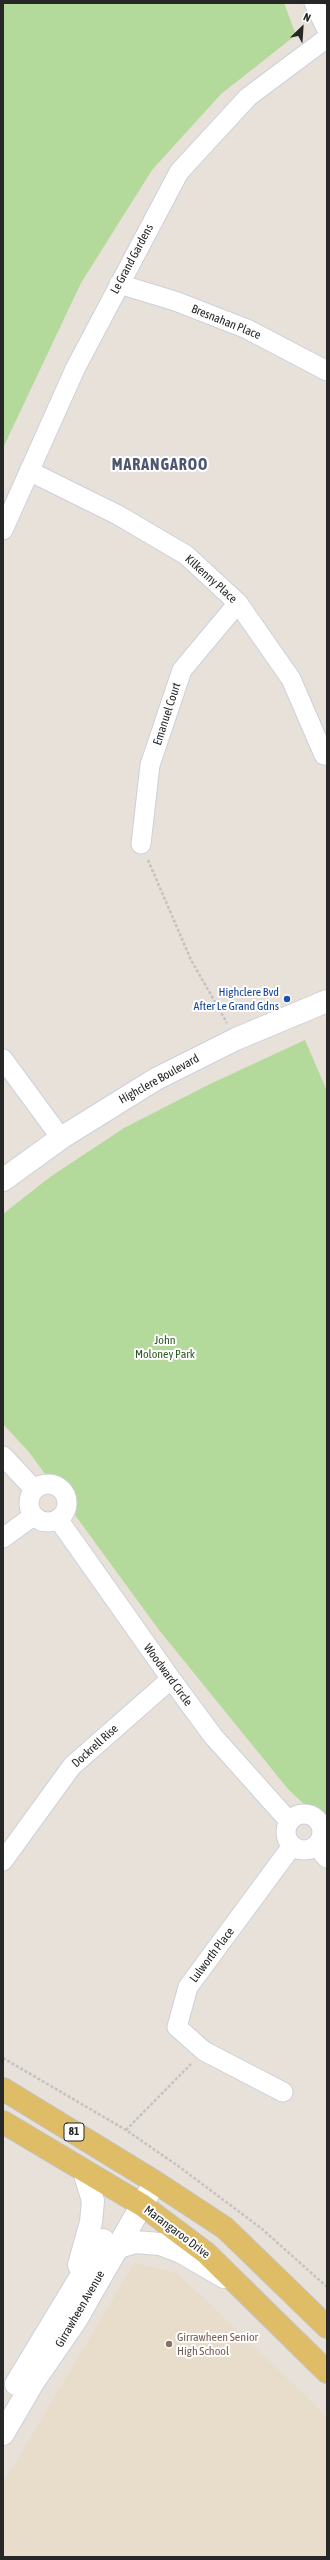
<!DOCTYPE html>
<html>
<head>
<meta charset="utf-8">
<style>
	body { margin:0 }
	#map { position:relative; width:330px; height:2560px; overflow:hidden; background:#e8e1d9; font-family:"Asap Condensed",sans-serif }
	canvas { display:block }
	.frame { position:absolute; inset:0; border:4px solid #272727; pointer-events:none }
	.north { position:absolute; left:282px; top:8px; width:40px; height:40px; -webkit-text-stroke:3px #fff; paint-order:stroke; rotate:25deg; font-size:11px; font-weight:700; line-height:16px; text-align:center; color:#272727 }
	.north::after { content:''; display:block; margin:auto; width:14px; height:18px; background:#272727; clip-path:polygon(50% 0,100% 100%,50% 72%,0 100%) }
</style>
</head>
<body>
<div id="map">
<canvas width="330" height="2560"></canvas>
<div class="frame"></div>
<div class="north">N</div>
</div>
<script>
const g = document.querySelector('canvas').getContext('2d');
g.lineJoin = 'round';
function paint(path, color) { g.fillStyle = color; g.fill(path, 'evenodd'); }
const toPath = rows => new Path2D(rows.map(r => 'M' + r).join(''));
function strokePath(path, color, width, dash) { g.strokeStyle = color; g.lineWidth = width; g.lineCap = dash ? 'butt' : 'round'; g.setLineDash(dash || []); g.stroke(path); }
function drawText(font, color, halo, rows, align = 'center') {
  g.font = font + ' "Asap Condensed",sans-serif'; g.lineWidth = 4; g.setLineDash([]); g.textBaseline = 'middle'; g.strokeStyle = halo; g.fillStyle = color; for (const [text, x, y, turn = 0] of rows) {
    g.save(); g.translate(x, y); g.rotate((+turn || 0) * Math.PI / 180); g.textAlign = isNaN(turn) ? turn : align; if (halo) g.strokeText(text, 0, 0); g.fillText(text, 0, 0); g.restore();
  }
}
const education = toPath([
	[134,2263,177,2273,327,2416,327,2557,3,2557,3,2484]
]);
const green = toPath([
	[3,3,284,3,296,35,221,94,152,170,81,283,3,448],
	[305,1040,327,1091,327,1826,288,1789,159,1630,29,1452,3,1424,3,1214,50,1177,124,1128,210,1084]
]);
const path = toPath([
	[148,860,191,960,227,1023],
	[3,2058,126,2130,181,2168,261,2228,327,2287],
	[126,2130,191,2064]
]);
const minor = toPath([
	[314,3,327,30],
	[119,284,175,301,247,329,327,371],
	[29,471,118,515,186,555,238,603,291,679,324,755],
	[3,530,75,369,179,172,248,97,327,38],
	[141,844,150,765,182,670,238,603],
	[3,1059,61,1138],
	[3,1456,34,1489],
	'29 1503a19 19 0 1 1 38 0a19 19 0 1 1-38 0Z',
	[58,1519,171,1679,213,1736,289,1821],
	[3,1538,33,1516],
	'286 1832a18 18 0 1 1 36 0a18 18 0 1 1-36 0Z',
	[316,1846,327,1858],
	[3,1861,72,1766,171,1679],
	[283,2092,204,2051,177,2027,188,1987,292,1846]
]);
const tertiary = toPath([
	[3,1180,61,1138,156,1079,236,1039,327,1001]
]);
const secondary = toPath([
	[116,2248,135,2242,160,2244,181,2252,224,2277],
	[79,2265,91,2222,93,2201,84,2171],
	[16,2384,103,2240],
	[3,2434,34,2381,76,2320,155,2182]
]);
const primary = toPath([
	[3,2089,155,2182,225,2228,327,2327],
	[3,2122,142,2205,206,2253,327,2372]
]);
const markers = [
	[287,999,4,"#1a4fb4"],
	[169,2344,4,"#8d6e63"]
];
const shields = [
	[74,2132,20]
];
const shieldNames = [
	["81",74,2132]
];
const streetNames = [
	["Le Grand Gardens",132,259,-62],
	["Bresnahan Place",226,322,22],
	["Kilkenny Place",211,579,42],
	["Emanuel Court",167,714,-72],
	["Highclere Boulevard",159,1079,-29],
	["Woodward Circle",168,1675,54],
	["Dockrell Rise",95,1746,-42],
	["Lulworth Place",212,1955,-53],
	["Marangaroo Drive",177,2232,37],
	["Girrawheen Avenue",80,2309,-60]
];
const transitNames = [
	["Highclere Bvd",279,992],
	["After Le Grand Gdns",279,1006]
];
const parkNames = [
	["John",165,1340],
	["Moloney Park",165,1354]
];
const educationNames = [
	["Girrawheen Senior",177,2337],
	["High School",177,2351]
];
const districtNames = [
	["MARANGAROO",160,465]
];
paint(education, '#e8ddca');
paint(green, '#b3d99b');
strokePath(minor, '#ccd0da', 21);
strokePath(tertiary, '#ccd0da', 24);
strokePath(secondary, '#ccd0da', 24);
strokePath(primary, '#c3c3c3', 24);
strokePath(path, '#c3c3c3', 2.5, [3, 2]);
strokePath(minor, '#fff', 19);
strokePath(tertiary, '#fff', 22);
strokePath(secondary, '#fff', 22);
strokePath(primary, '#dfbd67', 22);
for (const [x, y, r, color] of markers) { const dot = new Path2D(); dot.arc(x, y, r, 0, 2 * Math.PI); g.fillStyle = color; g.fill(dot); strokePath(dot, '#fff', 1.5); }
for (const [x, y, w] of shields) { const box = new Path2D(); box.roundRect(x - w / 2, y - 9, w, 18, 3); g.fillStyle = '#fff'; g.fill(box); strokePath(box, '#272727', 1); }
drawText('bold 11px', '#272727', null, shieldNames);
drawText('12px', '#272727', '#fff', streetNames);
drawText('12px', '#164399', '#fff', transitNames, 'right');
drawText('12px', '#2f5a21', '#fff', parkNames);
drawText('12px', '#785e54', '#fff', educationNames, 'left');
g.letterSpacing = '1px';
drawText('bold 16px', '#4d5571', '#fff', districtNames);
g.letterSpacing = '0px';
</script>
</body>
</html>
